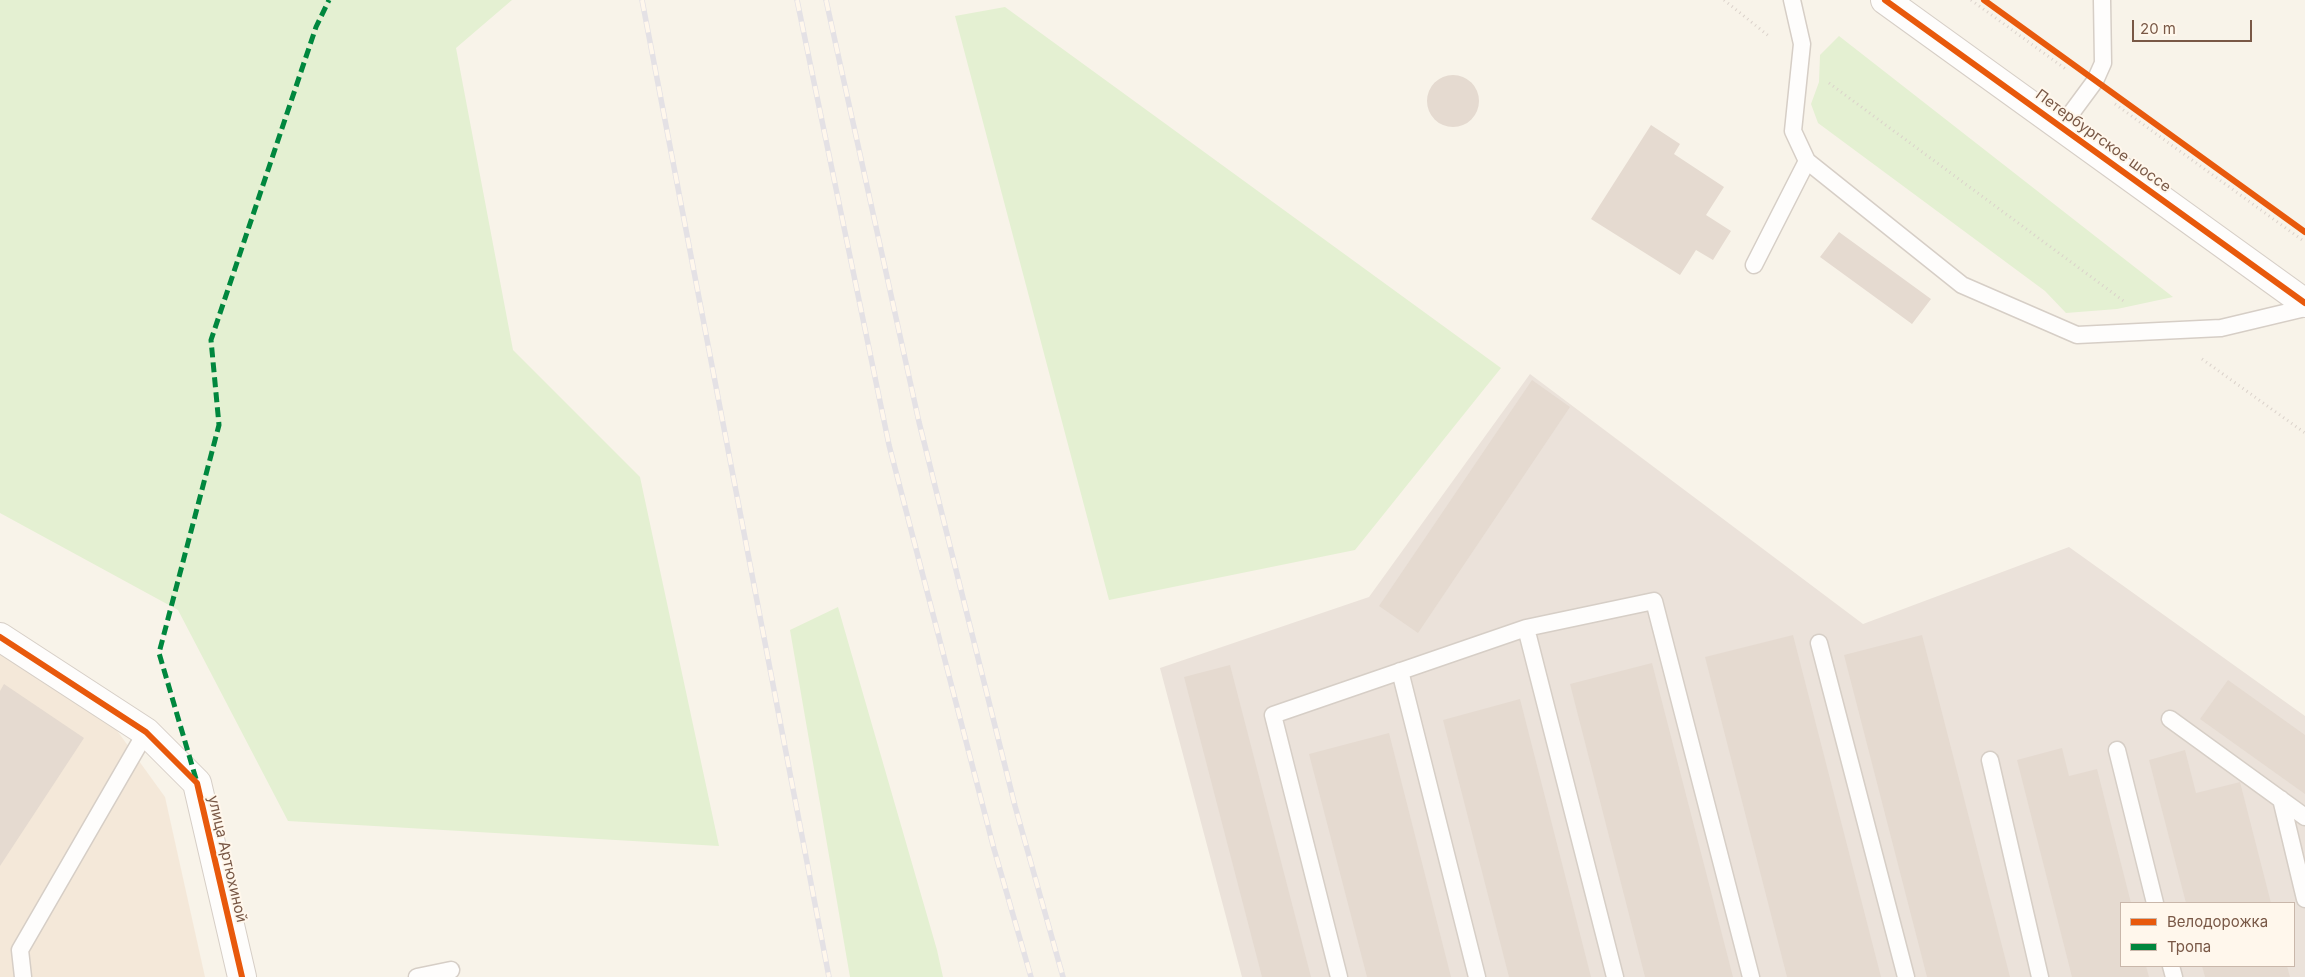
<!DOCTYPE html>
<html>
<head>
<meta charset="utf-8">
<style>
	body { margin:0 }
	#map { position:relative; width:2305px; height:977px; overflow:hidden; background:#f8f3e9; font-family:Inter,sans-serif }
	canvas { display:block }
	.legend { position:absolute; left:2120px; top:902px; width:175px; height:65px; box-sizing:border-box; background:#fff7ec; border:1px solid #c9b7aa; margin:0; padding:6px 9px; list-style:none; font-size:15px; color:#795846 }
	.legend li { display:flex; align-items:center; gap:10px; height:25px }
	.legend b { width:25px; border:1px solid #c9b7aa }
	.scale { position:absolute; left:2132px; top:20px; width:120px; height:22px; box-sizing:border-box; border:2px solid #795846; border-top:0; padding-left:6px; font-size:15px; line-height:18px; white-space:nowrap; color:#795846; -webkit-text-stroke:4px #fff7ec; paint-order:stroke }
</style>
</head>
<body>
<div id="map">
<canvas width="2305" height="977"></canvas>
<ul class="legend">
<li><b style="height:6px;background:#e8590c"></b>Велодорожка</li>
<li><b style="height:6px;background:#00873e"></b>Тропа</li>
</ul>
<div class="scale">20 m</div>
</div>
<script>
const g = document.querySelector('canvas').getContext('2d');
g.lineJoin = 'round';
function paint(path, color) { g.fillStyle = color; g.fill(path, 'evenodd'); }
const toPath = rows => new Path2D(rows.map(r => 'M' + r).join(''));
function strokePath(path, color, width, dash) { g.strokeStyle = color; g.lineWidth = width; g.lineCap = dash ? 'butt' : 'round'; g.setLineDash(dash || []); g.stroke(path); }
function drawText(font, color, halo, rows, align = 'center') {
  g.font = font + ' Inter,sans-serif'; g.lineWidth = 4; g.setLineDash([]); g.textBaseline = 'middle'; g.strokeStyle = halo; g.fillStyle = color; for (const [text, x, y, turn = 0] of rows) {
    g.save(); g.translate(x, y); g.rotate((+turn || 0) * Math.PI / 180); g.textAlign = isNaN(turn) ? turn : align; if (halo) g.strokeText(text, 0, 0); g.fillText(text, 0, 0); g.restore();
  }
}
const residential = toPath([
	[0,652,100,707,165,797,205,977,0,977]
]);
const industrial = toPath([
	[1530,374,1863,624,2069,547,2305,716,2305,977,1242,977,1160,668,1369,597],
	[2121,903,2294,903,2294,966,2121,966]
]);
const green = toPath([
	[0,0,512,0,456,48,513,350,640,477,719,846,288,821,178,610,0,513],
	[1005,7,1501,368,1355,550,1109,600,955,16],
	[1839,36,2173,297,2117,309,2066,313,2045,291,1818,123,1811,104,1819,82,1820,55],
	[838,607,937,950,943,977,850,977,790,630]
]);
const building = toPath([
	'1427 101a26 26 0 1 1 52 0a26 26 0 1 1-52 0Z',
	[1651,125,1680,144,1674,154,1724,187,1706,215,1731,231,1713,260,1696,250,1680,275,1591,219],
	[1839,232,1931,299,1912,324,1820,257],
	[1532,380,1570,407,1418,633,1379,606],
	[1793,635,1881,977,1787,977,1705,657],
	[1922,635,2010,977,1927,977,1844,655],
	[1652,663,1733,977,1645,977,1570,684],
	[1230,665,1311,977,1262,977,1184,677],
	[2228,680,2305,735,2305,794,2200,719],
	[4,684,84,738,0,866,0,691],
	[1520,699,1591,977,1509,977,1443,720],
	[1389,733,1451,977,1367,977,1309,754],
	[2062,748,2069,776,2097,769,2131,903,2121,903,2121,966,2146,966,2149,977,2072,977,2017,760],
	[2185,750,2196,793,2240,782,2271,903,2186,903,2149,760],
	[2202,966,2287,966,2290,977,2205,977]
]);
const path = toPath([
	[1724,0,1770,37],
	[1971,0,2067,70],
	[1829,83,2125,302],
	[2115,104,2305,242],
	[2202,359,2305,433]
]);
const lane = toPath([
	[1792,0,1802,44,1793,131,1807,161,1962,285,2077,335,2221,328,2305,308],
	[2061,127,2095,81,2103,63,2102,0],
	[1754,265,1807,161],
	[1526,628,1615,977],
	[1819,643,1906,977],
	[1400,671,1477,977],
	[2170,719,2305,817],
	[2117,750,2155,903],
	[1990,760,2040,977],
	[2281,799,2305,899],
	[2171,966,2174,977],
	[23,977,20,950,146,732],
	[417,977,451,970],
	[1339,977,1273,715,1526,628,1654,601,1751,977]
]);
const street = toPath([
	[1885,0,2305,303],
	[0,637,146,732,197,783,242,977]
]);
const rail = toPath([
	[642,0,829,977],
	[797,0,889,445,994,849,1031,977],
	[826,0,919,422,1015,806,1063,977]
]);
const quiet = toPath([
	[196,779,159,653,219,425,211,340,316,27,329,0]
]);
const cycleway = toPath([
	[1885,0,2305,303],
	[1984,0,2305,232],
	[0,637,146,732,197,783,242,977]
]);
const streetNames = [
	["Петербургское шоссе",2103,141,36],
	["улица Артюхиной",227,859,77]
];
paint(residential, '#f4e8d9');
paint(industrial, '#ebe2da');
paint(green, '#e4f0d2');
paint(building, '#e5dad0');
strokePath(lane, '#d6cec6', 19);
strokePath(street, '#d6cec6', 30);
strokePath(path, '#dbd2cb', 3, [1, 4]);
strokePath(lane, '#fefdfc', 16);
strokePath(street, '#fefdfc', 28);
strokePath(rail, '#e4e1e5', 5.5);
strokePath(rail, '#fff7ec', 4, [11]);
strokePath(quiet, '#00873e', 5, [10, 5]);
strokePath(cycleway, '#e8590c', 6);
drawText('15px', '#795846', '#fff7ec', streetNames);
</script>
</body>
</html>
